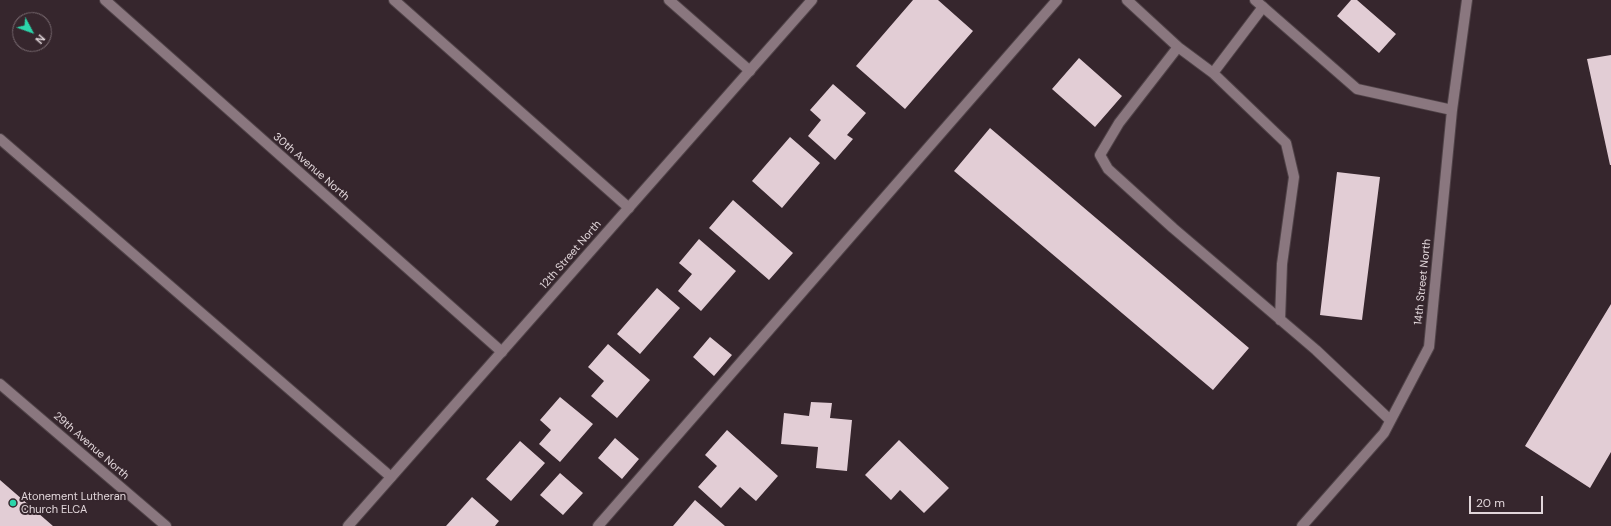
<!DOCTYPE html>
<html>
<head>
<meta charset="utf-8">
<style>
	body { margin:0 }
	#map { position:relative; width:1611px; height:526px; overflow:hidden; background:#36262d; font-family:"DM Sans",sans-serif }
	canvas { display:block }
	.north { position:absolute; left:12px; top:12px; width:40px; height:40px; box-sizing:border-box; background:#36262d; border:1px solid #7a6c72; border-radius:50%; rotate:131deg; font-size:11px; font-weight:700; line-height:16px; text-align:center; color:#e1d6da }
	.north::after { content:''; display:block; margin:auto; width:14px; height:18px; background:#2cd5ab; clip-path:polygon(50% 0,100% 100%,50% 72%,0 100%) }
	.scale { position:absolute; left:1469px; top:496px; width:74px; height:18px; box-sizing:border-box; border:2px solid #e1d6da; border-top:0; padding-left:5px; font-size:12px; line-height:14px; white-space:nowrap; color:#e1d6da; -webkit-text-stroke:3px #36262d; paint-order:stroke }
</style>
</head>
<body>
<div id="map">
<canvas width="1611" height="526"></canvas>
<div class="north">N</div>
<div class="scale">20 m</div>
</div>
<script>
const g = document.querySelector('canvas').getContext('2d');
g.lineJoin = 'round';
function paint(path, color) { g.fillStyle = color; g.fill(path, 'evenodd'); }
const toPath = rows => new Path2D(rows.map(r => 'M' + r).join(''));
function strokePath(path, color, width, dash) { g.strokeStyle = color; g.lineWidth = width; g.lineCap = dash ? 'butt' : 'round'; g.setLineDash(dash || []); g.stroke(path); }
function drawText(font, color, halo, rows, align = 'center') {
  g.font = font + ' "DM Sans",sans-serif'; g.lineWidth = 4; g.setLineDash([]); g.textBaseline = 'middle'; g.strokeStyle = halo; g.fillStyle = color; for (const [text, x, y, turn = 0] of rows) {
    g.save(); g.translate(x, y); g.rotate((+turn || 0) * Math.PI / 180); g.textAlign = isNaN(turn) ? turn : align; if (halo) g.strokeText(text, 0, 0); g.fillText(text, 0, 0); g.restore();
  }
}
const building = toPath([
	[913,0,938,0,973,31,905,109,856,66],
	[1351,0,1357,0,1396,34,1379,53,1337,16],
	[1611,55,1611,165,1610,165,1587,59],
	[1079,58,1122,96,1095,127,1052,89],
	[833,84,866,113,847,135,853,139,835,160,808,136,821,120,810,110],
	[990,128,1249,348,1213,390,954,171],
	[790,137,820,163,782,208,752,181],
	[1337,172,1380,177,1362,320,1320,315],
	[733,200,793,253,769,280,709,228],
	[699,239,736,271,701,311,678,291,692,274,679,263],
	[657,288,680,308,640,354,617,334],
	[1611,304,1611,452,1590,488,1525,446],
	[710,337,732,355,714,376,693,357],
	[608,344,650,380,617,418,591,396,604,381,588,367],
	[560,397,593,424,560,462,539,444,551,430,540,420],
	[811,402,832,403,830,418,852,420,847,471,816,468,818,447,781,444,784,413,809,416],
	[727,430,778,476,756,501,740,487,721,508,698,487,717,466,705,455],
	[615,438,639,459,622,479,598,458],
	[899,440,949,488,924,513,900,490,891,500,865,475],
	[520,441,545,463,511,501,486,479],
	[560,473,583,493,563,515,540,495],
	[0,480,53,526,0,526],
	[472,497,499,521,495,526,446,526],
	[695,500,725,526,673,526]
]);
const service = toPath([
	[394,0,629,208],
	[1127,0,1178,47,1119,123,1100,155,1108,169,1173,228,1316,350,1390,420],
	[1178,47,1213,73,1263,7],
	[1213,73,1286,143,1294,177,1282,264,1280,320],
	[0,139,391,477],
	[598,526,1057,0]
]);
const minor = toPath([
	[105,0,502,352],
	[669,0,750,71],
	[1255,0,1357,89,1452,110],
	[0,384,166,526],
	[1302,526,1384,433,1429,347,1452,110,1467,0]
]);
const tertiary = toPath([
	[348,526,812,0]
]);
const markers = [
	[13,503,4,"#2cd5ab"]
];
const streetNames = [
	["30th Avenue North",311,167,41],
	["12th Street North",571,255,-49],
	["14th Street North",1423,282,-84],
	["29th Avenue North",91,446,41]
];
const poiNames = [
	["Atonement Lutheran",21,497],
	["Church ELCA",21,510]
];
paint(building, '#e2cdd5');
strokePath(service, '#504348', 12);
strokePath(minor, '#504348', 12);
strokePath(tertiary, '#504348', 12);
strokePath(service, '#8a777f', 10);
strokePath(minor, '#8a777f', 10);
strokePath(tertiary, '#8a777f', 10);
for (const [x, y, r, color] of markers) { const dot = new Path2D(); dot.arc(x, y, r, 0, 2 * Math.PI); g.fillStyle = color; g.fill(dot); strokePath(dot, '#36262d', 1.5); }
drawText('11px', '#e1d6da', '#36262d', streetNames);
drawText('11px', '#e1d6da', '#36262d', poiNames, 'left');
</script>
</body>
</html>
